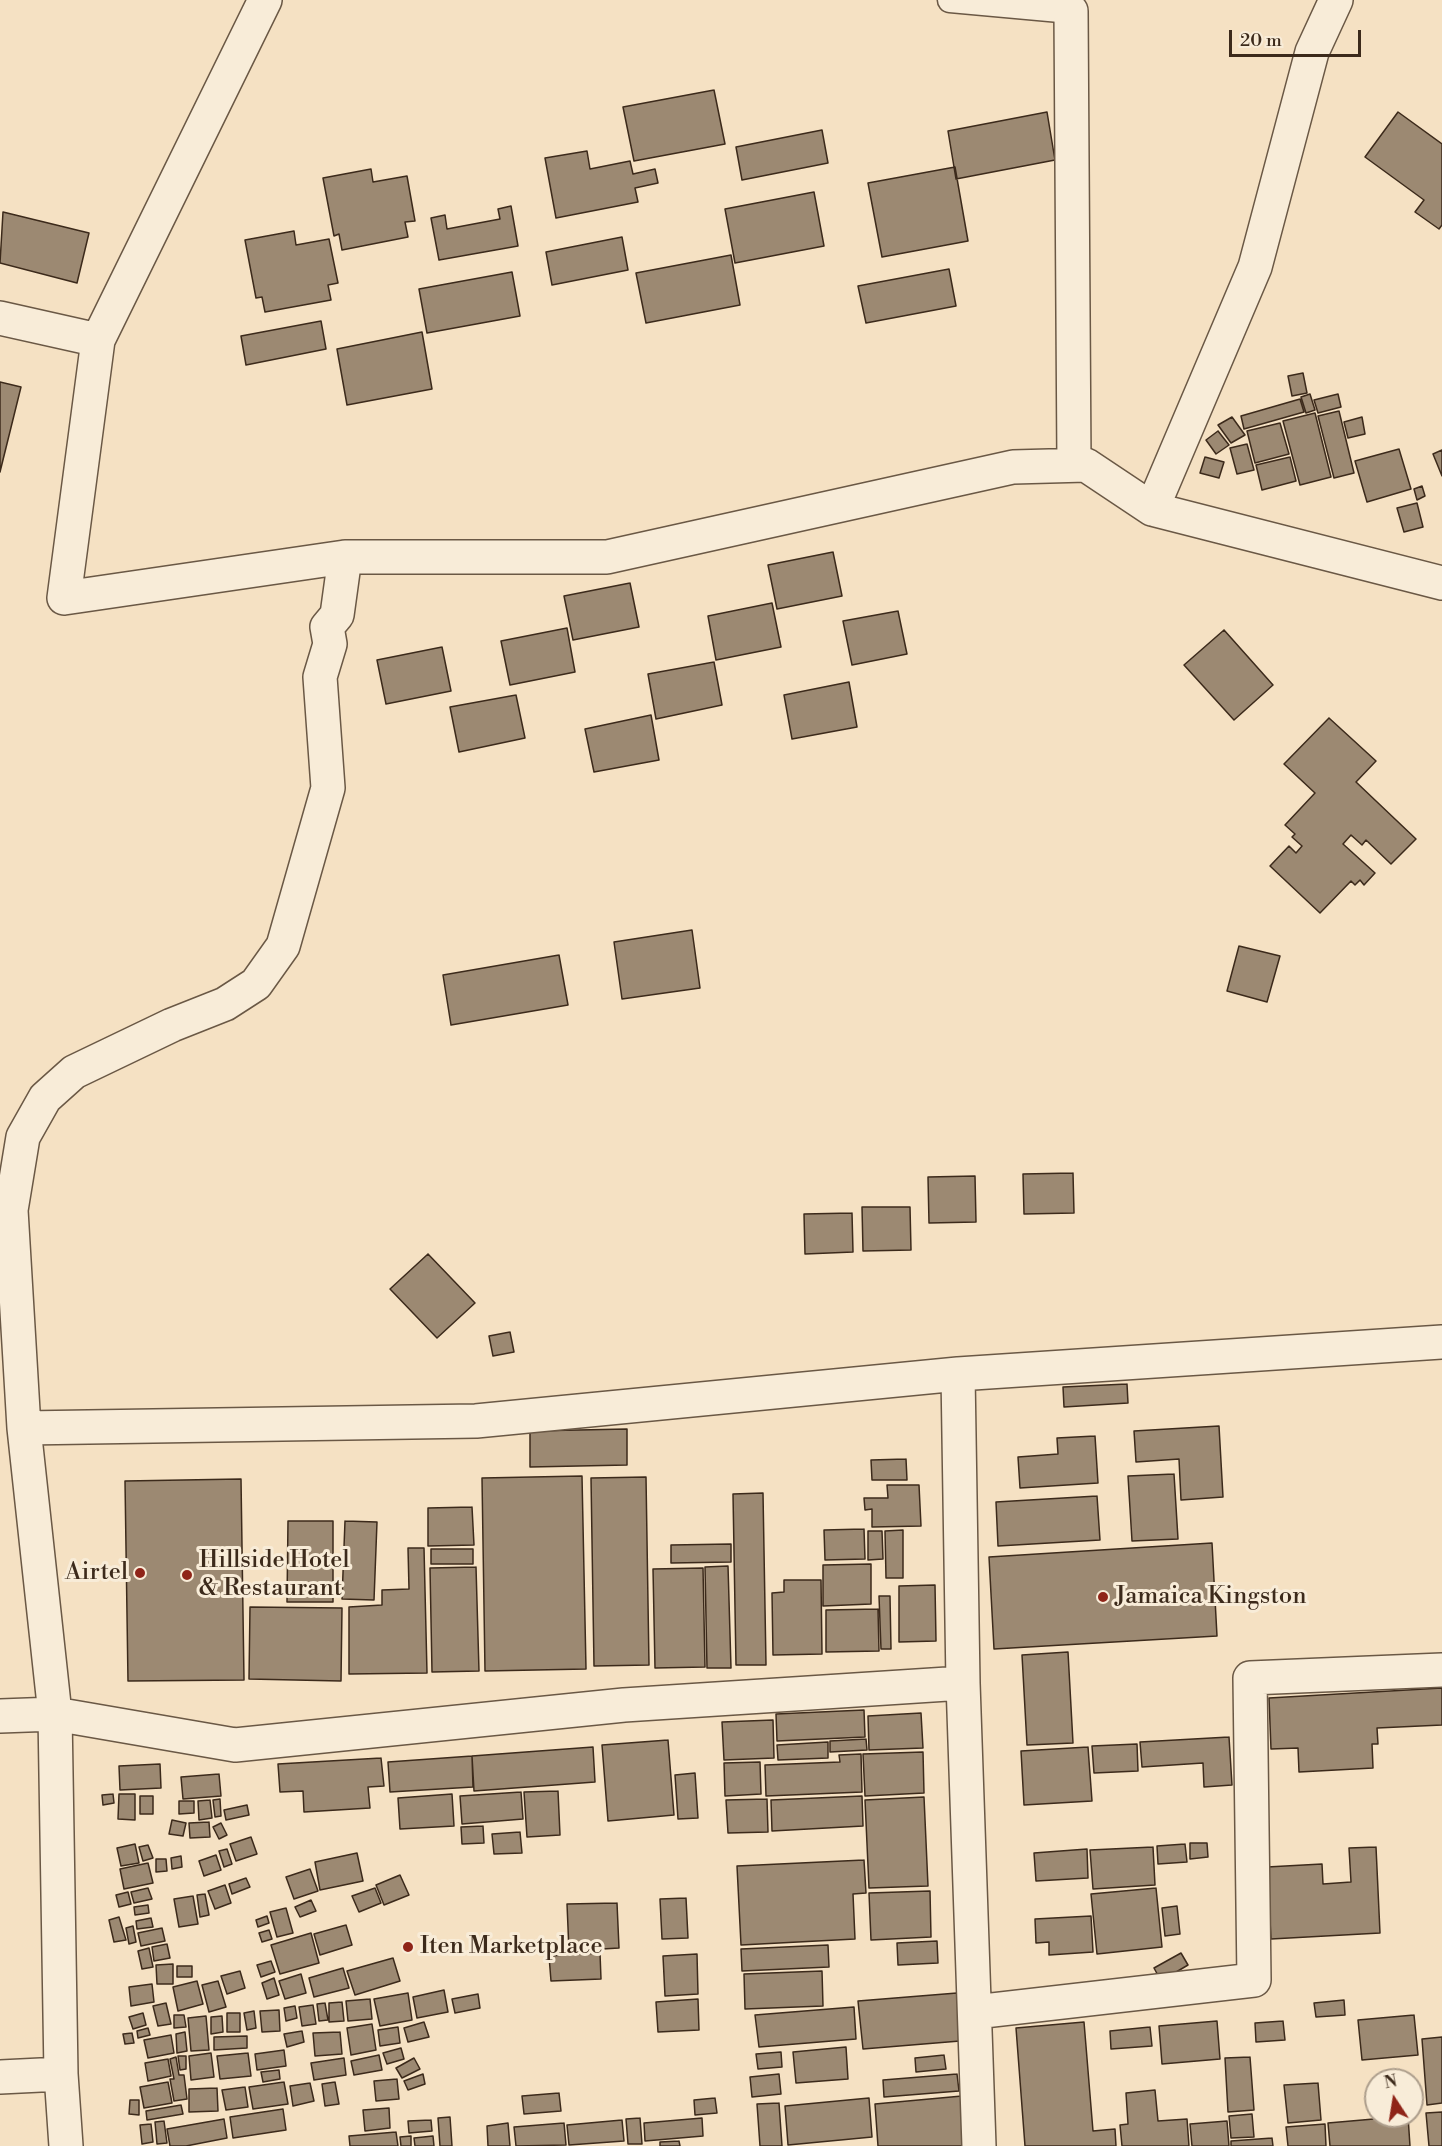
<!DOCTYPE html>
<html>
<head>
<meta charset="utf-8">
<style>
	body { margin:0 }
	#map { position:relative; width:1442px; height:2146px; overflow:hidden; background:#f5e1c3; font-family:"Libre Bodoni",serif }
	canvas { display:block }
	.north { position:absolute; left:1364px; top:2068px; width:60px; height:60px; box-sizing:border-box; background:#f8ecd8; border:2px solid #ad9e8c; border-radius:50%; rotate:348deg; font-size:16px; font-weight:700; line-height:24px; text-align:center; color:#3c2a1b }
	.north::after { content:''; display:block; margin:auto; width:21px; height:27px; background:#8f2418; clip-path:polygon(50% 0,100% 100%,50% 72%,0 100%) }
	.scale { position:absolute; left:1229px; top:30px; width:132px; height:27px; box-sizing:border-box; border:3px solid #3c2a1b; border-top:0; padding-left:8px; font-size:18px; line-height:21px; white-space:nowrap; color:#3c2a1b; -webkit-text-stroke:4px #f8ecd8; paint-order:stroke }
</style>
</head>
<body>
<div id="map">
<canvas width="1442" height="2146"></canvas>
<div class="north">N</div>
<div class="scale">20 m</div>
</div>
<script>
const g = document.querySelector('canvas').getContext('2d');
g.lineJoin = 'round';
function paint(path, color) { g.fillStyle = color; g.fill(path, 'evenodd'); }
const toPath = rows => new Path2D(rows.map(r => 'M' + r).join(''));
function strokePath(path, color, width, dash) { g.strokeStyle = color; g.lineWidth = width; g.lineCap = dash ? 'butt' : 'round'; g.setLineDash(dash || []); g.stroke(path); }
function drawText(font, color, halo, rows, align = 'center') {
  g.font = font + ' "Libre Bodoni",serif'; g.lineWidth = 6; g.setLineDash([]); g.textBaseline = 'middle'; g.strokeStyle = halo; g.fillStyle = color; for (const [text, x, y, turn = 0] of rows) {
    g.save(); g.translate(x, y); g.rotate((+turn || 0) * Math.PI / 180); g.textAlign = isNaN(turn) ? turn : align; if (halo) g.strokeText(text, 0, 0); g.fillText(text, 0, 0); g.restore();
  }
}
const building = toPath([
	[714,90,725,144,634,161,623,107,714,90],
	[1047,112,1055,160,956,179,948,131,1047,112],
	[1398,112,1442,144,1442,225,1439,229,1415,212,1424,200,1365,157,1398,112],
	[822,130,828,163,742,180,736,147,822,130],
	[587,151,590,169,630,161,633,174,655,169,658,183,635,188,638,202,556,218,545,158,587,151],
	[955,167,968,241,882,257,868,183,955,167],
	[371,169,373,182,407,176,415,221,405,222,408,237,342,250,339,234,334,236,323,178,371,169],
	[814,192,824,246,735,263,725,209,814,192],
	[511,206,518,246,439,260,431,218,445,215,447,229,500,219,498,209,511,206],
	[3,212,89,233,77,283,0,263,3,212],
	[294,231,296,245,329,239,338,283,328,285,331,300,265,312,262,297,256,298,245,240,294,231],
	[622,237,628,270,552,285,546,252,622,237],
	[731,255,740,305,646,323,636,273,731,255],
	[949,269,956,306,866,323,858,286,949,269],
	[512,272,520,316,427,333,419,289,512,272],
	[321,321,326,349,246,365,241,336,321,321],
	[422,332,432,389,347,405,337,349,422,332],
	[1303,373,1307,393,1292,396,1288,376,1303,373],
	[0,382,21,387,0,472,0,382],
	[1310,394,1315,410,1306,413,1301,397,1310,394],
	[1338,394,1341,407,1318,413,1314,400,1338,394],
	[1300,399,1304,412,1244,429,1241,416,1300,399],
	[1339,411,1354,473,1334,478,1318,416,1339,411],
	[1315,413,1331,477,1300,485,1283,421,1315,413],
	[1232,417,1245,435,1231,443,1218,425,1232,417],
	[1362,417,1365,434,1348,438,1344,422,1362,417],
	[1280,423,1289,454,1255,463,1247,431,1280,423],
	[1218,431,1229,445,1216,454,1206,440,1218,431],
	[1247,444,1254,470,1237,474,1230,448,1247,444],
	[1399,449,1411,489,1367,502,1355,461,1399,449],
	[1442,450,1442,476,1433,454,1442,450],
	[1205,457,1224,462,1219,478,1200,473,1205,457],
	[1290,457,1296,481,1262,490,1256,465,1290,457],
	[1422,486,1425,496,1417,500,1414,489,1422,486],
	[1417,503,1423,527,1404,532,1397,508,1417,503],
	[833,552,842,596,777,609,768,565,833,552],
	[630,583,639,627,573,640,564,596,630,583],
	[772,603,781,647,716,660,708,616,772,603],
	[898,611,907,654,852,665,843,621,898,611],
	[567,628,575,672,510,685,501,641,567,628],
	[1224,630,1273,685,1234,720,1184,665,1224,630],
	[442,647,451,691,386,704,377,660,442,647],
	[714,662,722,705,656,719,648,674,714,662],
	[849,682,857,727,792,739,784,695,849,682],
	[516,695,525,738,459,752,450,707,516,695],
	[651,715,659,760,594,772,585,729,651,715],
	[1329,718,1376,761,1356,782,1416,839,1391,864,1366,840,1362,845,1351,835,1343,844,1375,873,1364,885,1360,880,1355,885,1351,881,1320,913,1270,866,1289,846,1296,853,1302,846,1292,837,1295,834,1285,825,1315,793,1284,764,1329,718],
	[692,930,700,988,622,999,614,942,692,930],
	[1239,946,1280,956,1267,1002,1227,991,1239,946],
	[559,955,568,1005,451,1025,443,975,559,955],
	[1073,1173,1074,1213,1024,1214,1023,1174,1073,1173],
	[975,1176,976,1222,929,1223,928,1177,975,1176],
	[862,1207,910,1207,911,1250,863,1251,862,1207],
	[852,1213,853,1252,805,1254,804,1214,852,1213],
	[428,1254,475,1303,437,1338,390,1289,428,1254],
	[510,1332,514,1352,493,1356,489,1336,510,1332],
	[1127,1384,1128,1403,1064,1407,1063,1387,1127,1384],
	[1219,1426,1223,1497,1181,1500,1179,1459,1136,1462,1134,1431,1219,1426],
	[627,1429,627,1465,530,1467,530,1431,627,1429],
	[1095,1436,1098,1483,1020,1488,1018,1457,1058,1454,1057,1438,1095,1436],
	[906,1459,907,1480,872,1480,871,1460,906,1459],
	[1174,1474,1178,1539,1132,1541,1128,1476,1174,1474],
	[582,1476,586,1669,485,1671,482,1478,582,1476],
	[646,1477,649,1665,594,1666,591,1478,646,1477],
	[241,1479,244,1680,128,1681,125,1481,241,1479],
	[887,1485,919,1485,921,1526,872,1527,872,1509,865,1510,864,1498,888,1498,887,1485],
	[763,1493,766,1665,736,1665,733,1494,763,1493],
	[1097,1496,1100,1540,998,1546,996,1502,1097,1496],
	[472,1507,474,1545,428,1546,428,1508,472,1507],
	[288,1521,333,1521,333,1602,287,1602,288,1521],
	[345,1521,377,1522,374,1600,342,1599,345,1521],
	[864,1529,865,1559,825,1560,824,1530,864,1529],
	[903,1530,903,1578,886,1578,885,1531,903,1530],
	[868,1531,882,1531,883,1559,868,1560,868,1531],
	[1212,1543,1217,1636,994,1649,989,1557,1212,1543],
	[731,1544,731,1562,671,1563,671,1545,731,1544],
	[408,1548,424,1548,427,1673,349,1674,349,1607,382,1605,382,1590,409,1589,408,1548],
	[431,1549,473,1549,473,1564,431,1564,431,1549],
	[871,1564,871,1604,823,1606,823,1565,871,1564],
	[728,1566,731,1668,707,1668,705,1567,728,1566],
	[476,1567,479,1671,432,1672,430,1568,476,1567],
	[703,1568,705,1667,655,1668,653,1569,703,1568],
	[784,1580,821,1580,822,1654,773,1655,772,1593,784,1592,784,1580],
	[935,1585,936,1641,899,1642,899,1586,935,1585],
	[879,1596,890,1596,891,1649,881,1649,879,1596],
	[250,1607,342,1608,341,1681,249,1679,250,1607],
	[878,1609,879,1651,826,1652,826,1610,878,1609],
	[1068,1652,1073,1743,1027,1745,1022,1655,1068,1652],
	[1442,1688,1442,1725,1377,1728,1378,1744,1372,1744,1373,1768,1299,1772,1298,1748,1271,1749,1269,1698,1442,1688],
	[864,1710,865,1737,777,1741,776,1714,864,1710],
	[921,1713,923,1748,869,1750,868,1716,921,1713],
	[773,1720,774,1758,724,1760,722,1722,773,1720],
	[1229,1737,1232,1785,1204,1787,1203,1763,1142,1767,1140,1742,1229,1737],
	[866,1739,867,1750,830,1752,830,1741,866,1739],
	[668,1740,674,1815,608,1821,602,1745,668,1740],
	[828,1742,828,1758,778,1760,777,1745,828,1742],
	[1137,1744,1138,1771,1094,1773,1092,1746,1137,1744],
	[593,1747,595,1782,474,1791,472,1756,593,1747],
	[1088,1747,1092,1801,1024,1805,1021,1751,1088,1747],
	[923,1752,924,1793,865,1796,863,1754,923,1752],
	[861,1754,862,1792,766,1796,765,1765,840,1762,839,1755,861,1754],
	[472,1756,473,1787,390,1792,388,1762,472,1756],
	[381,1758,384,1786,368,1787,370,1808,304,1812,303,1791,280,1792,278,1764,381,1758],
	[760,1762,761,1794,725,1796,724,1763,760,1762],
	[160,1764,161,1788,120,1790,119,1766,160,1764],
	[695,1773,698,1818,678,1819,675,1775,695,1773],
	[219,1774,221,1796,183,1799,181,1777,219,1774],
	[558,1791,560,1835,527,1837,524,1792,558,1791],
	[521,1792,523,1819,462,1824,460,1796,521,1792],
	[113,1794,114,1803,103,1805,102,1795,113,1794],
	[119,1794,135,1794,135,1820,118,1819,119,1794],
	[452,1794,454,1826,400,1829,398,1798,452,1794],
	[140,1796,153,1796,153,1814,140,1814,140,1796],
	[862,1796,863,1826,772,1831,771,1800,862,1796],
	[924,1797,928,1886,869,1888,865,1800,924,1797],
	[220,1799,221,1816,215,1817,213,1800,220,1799],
	[767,1799,768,1832,728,1833,726,1800,767,1799],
	[210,1800,212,1818,199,1820,198,1801,210,1800],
	[179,1801,194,1801,194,1813,179,1814,179,1801],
	[247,1805,249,1815,226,1820,224,1810,247,1805],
	[172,1820,186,1823,183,1836,169,1834,172,1820],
	[209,1822,210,1837,190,1838,189,1823,209,1822],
	[221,1823,227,1835,219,1839,213,1827,221,1823],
	[483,1826,484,1843,462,1844,461,1827,483,1826],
	[520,1832,522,1853,494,1854,492,1834,520,1832],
	[251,1837,257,1854,236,1861,230,1844,251,1837],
	[1190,1843,1207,1843,1208,1857,1190,1859,1190,1843],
	[135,1844,139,1863,121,1866,117,1848,135,1844],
	[1185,1844,1187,1862,1158,1864,1157,1846,1185,1844],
	[148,1845,153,1858,143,1861,139,1847,148,1845],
	[1153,1847,1155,1885,1093,1889,1090,1850,1153,1847],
	[1376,1847,1380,1933,1271,1939,1267,1867,1322,1864,1323,1884,1351,1882,1349,1848,1376,1847],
	[227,1849,232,1864,224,1867,219,1851,227,1849],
	[1087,1849,1088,1878,1036,1881,1034,1853,1087,1849],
	[357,1853,363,1881,320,1890,315,1862,357,1853],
	[216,1855,221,1870,204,1876,199,1861,216,1855],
	[181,1856,182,1867,172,1869,171,1858,181,1856],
	[156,1859,166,1859,167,1871,156,1872,156,1859],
	[864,1860,866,1893,853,1894,855,1939,741,1945,737,1866,864,1860],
	[148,1863,153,1883,124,1889,120,1869,148,1863],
	[310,1869,318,1891,294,1899,286,1877,310,1869],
	[400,1875,409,1895,384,1905,376,1885,400,1875],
	[246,1878,250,1887,232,1894,229,1884,246,1878],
	[225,1885,231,1903,215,1909,208,1891,225,1885],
	[148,1888,152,1899,134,1903,131,1892,148,1888],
	[375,1888,381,1903,359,1912,352,1896,375,1888],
	[1156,1888,1162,1947,1097,1954,1091,1894,1156,1888],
	[930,1891,931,1937,871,1940,869,1893,930,1891],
	[128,1892,131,1904,119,1907,116,1895,128,1892],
	[205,1894,209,1915,200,1917,197,1895,205,1894],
	[193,1896,198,1924,179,1927,174,1899,193,1896],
	[686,1898,688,1938,662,1939,660,1899,686,1898],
	[311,1900,316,1911,300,1917,295,1907,311,1900],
	[617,1903,619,1948,569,1951,567,1904,617,1903],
	[148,1905,149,1913,135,1915,134,1907,148,1905],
	[1177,1906,1180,1934,1165,1936,1162,1908,1177,1906],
	[286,1908,293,1933,277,1937,270,1912,286,1908],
	[267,1916,269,1923,258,1927,256,1920,267,1916],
	[1091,1916,1093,1952,1049,1955,1049,1942,1036,1943,1035,1919,1091,1916],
	[119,1917,126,1940,114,1942,109,1920,119,1917],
	[151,1918,153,1927,137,1929,136,1921,151,1918],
	[346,1925,352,1945,320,1955,314,1934,346,1925],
	[133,1926,136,1942,129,1944,126,1928,133,1926],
	[162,1928,165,1941,141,1946,138,1933,162,1928],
	[269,1930,272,1939,262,1942,259,1933,269,1930],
	[311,1933,319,1963,280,1974,271,1945,311,1933],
	[937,1941,938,1963,898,1965,897,1943,937,1941],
	[167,1944,170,1958,154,1961,152,1947,167,1944],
	[828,1945,829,1967,742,1971,741,1949,828,1945],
	[149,1948,153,1967,142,1969,138,1951,149,1948],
	[600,1953,601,1979,551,1981,549,1956,600,1953],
	[1181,1953,1188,1965,1161,1981,1154,1968,1181,1953],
	[697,1954,698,1994,665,1996,663,1956,697,1954],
	[393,1958,400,1981,355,1995,347,1971,393,1958],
	[271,1961,275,1972,261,1977,257,1965,271,1961],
	[173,1964,173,1984,157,1984,156,1965,173,1964],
	[177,1966,192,1966,192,1977,177,1977,177,1966],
	[343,1968,349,1988,314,1997,309,1978,343,1968],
	[240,1971,245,1988,227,1994,221,1976,240,1971],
	[822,1971,823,2006,745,2009,744,1974,822,1971],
	[301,1974,306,1993,285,1999,279,1981,301,1974],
	[274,1978,279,1995,267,1999,262,1983,274,1978],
	[197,1981,203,2004,178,2011,173,1987,197,1981],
	[218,1981,226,2007,209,2012,202,1985,218,1981],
	[152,1984,154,2002,131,2006,129,1987,152,1984],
	[444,1990,448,2012,417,2018,413,1997,444,1990],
	[408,1993,412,2020,380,2026,374,1999,408,1993],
	[957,1993,960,2041,863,2049,858,2001,957,1993],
	[478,1994,480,2008,455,2013,452,1999,478,1994],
	[370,1999,372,2019,348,2021,346,2001,370,1999],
	[698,1999,699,2030,658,2032,656,2002,698,1999],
	[1344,2000,1345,2015,1316,2017,1314,2003,1344,2000],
	[342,2002,344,2021,329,2022,329,2003,342,2002],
	[166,2003,171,2024,158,2026,153,2006,166,2003],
	[325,2003,328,2020,319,2021,317,2004,325,2003],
	[313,2005,316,2024,302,2026,299,2007,313,2005],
	[295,2006,297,2018,286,2021,284,2008,295,2006],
	[854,2007,856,2039,759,2047,755,2015,854,2007],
	[279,2010,280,2031,262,2032,260,2011,279,2010],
	[254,2011,256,2028,247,2030,244,2013,254,2011],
	[143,2013,146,2025,133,2029,129,2017,143,2013],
	[227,2013,240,2013,240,2032,227,2032,227,2013],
	[174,2015,184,2015,186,2027,174,2028,174,2015],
	[1414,2015,1418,2055,1362,2060,1358,2020,1414,2015],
	[206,2016,209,2050,191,2051,188,2018,206,2016],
	[222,2016,223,2032,211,2034,211,2017,222,2016],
	[1217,2021,1220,2059,1162,2064,1159,2026,1217,2021],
	[1283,2021,1285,2040,1256,2042,1255,2023,1283,2021],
	[424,2022,429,2037,408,2042,404,2028,424,2022],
	[1084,2022,1093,2131,1115,2129,1116,2146,1025,2146,1016,2028,1084,2022],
	[372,2024,376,2050,351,2055,347,2028,372,2024],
	[398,2027,400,2043,380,2046,378,2030,398,2027],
	[1150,2027,1152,2046,1111,2049,1110,2031,1150,2027],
	[148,2028,150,2035,138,2038,137,2031,148,2028],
	[302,2031,304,2042,287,2047,284,2034,302,2031],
	[185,2032,187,2051,177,2053,176,2034,185,2032],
	[340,2032,342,2054,315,2056,313,2033,340,2032],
	[132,2033,134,2043,125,2044,123,2034,132,2033],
	[171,2035,174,2053,148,2058,144,2040,171,2035],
	[247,2036,247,2048,214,2050,214,2037,247,2036],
	[1442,2037,1442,2103,1427,2105,1422,2039,1442,2037],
	[846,2047,848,2079,796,2083,793,2052,846,2047],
	[401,2048,404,2059,387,2064,383,2053,401,2048],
	[284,2050,286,2066,257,2070,255,2054,284,2050],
	[781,2052,782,2067,758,2069,756,2054,781,2052],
	[211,2053,214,2077,191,2080,189,2056,211,2053],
	[248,2053,251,2076,220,2079,217,2056,248,2053],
	[379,2055,382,2070,354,2075,351,2061,379,2055],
	[944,2055,946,2069,916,2072,915,2058,944,2055],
	[178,2056,186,2056,186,2069,180,2070,178,2056],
	[176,2057,179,2075,184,2075,187,2099,174,2101,170,2079,174,2079,170,2059,176,2057],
	[1250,2057,1254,2110,1228,2112,1225,2058,1250,2057],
	[344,2058,346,2075,314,2080,311,2063,344,2058],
	[414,2058,420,2069,402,2078,396,2068,414,2058],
	[168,2059,171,2076,148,2081,145,2063,168,2059],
	[279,2070,280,2079,263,2082,261,2072,279,2070],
	[423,2074,425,2084,408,2090,404,2081,423,2074],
	[779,2074,781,2094,752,2097,750,2077,779,2074],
	[957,2074,959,2091,884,2097,883,2080,957,2074],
	[397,2079,399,2099,376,2101,374,2081,397,2079],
	[168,2082,172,2103,144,2108,140,2087,168,2082],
	[284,2082,288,2104,253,2109,249,2087,284,2082],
	[335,2082,339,2104,325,2106,322,2084,335,2082],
	[310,2083,314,2101,293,2106,290,2086,310,2083],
	[1318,2083,1321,2120,1288,2123,1284,2085,1318,2083],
	[245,2087,248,2107,226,2110,222,2090,245,2087],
	[217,2088,218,2111,189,2112,189,2089,217,2088],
	[1155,2090,1158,2121,1187,2119,1189,2146,1122,2146,1120,2125,1128,2124,1126,2093,1155,2090],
	[559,2093,561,2111,524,2114,522,2096,559,2093],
	[962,2096,966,2146,878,2146,875,2104,962,2096],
	[715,2098,717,2113,695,2115,694,2100,715,2098],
	[869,2098,872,2137,788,2145,785,2106,869,2098],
	[130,2100,139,2100,139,2115,129,2114,130,2100],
	[779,2103,782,2146,760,2146,757,2104,779,2103],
	[181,2105,183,2114,147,2120,146,2111,181,2105],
	[389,2108,390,2128,365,2131,363,2110,389,2108],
	[283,2109,286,2130,233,2138,230,2117,283,2109],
	[1442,2112,1442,2146,1429,2146,1426,2113,1442,2112],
	[1252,2114,1254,2137,1231,2138,1229,2116,1252,2114],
	[1408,2116,1410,2146,1330,2146,1328,2123,1408,2116],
	[450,2117,452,2146,440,2146,438,2118,450,2117],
	[640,2118,642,2144,628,2144,626,2119,640,2118],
	[702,2118,703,2136,645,2141,644,2123,702,2118],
	[224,2119,227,2138,186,2146,170,2146,167,2129,224,2119],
	[431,2120,432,2131,409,2133,408,2121,431,2120],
	[622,2120,624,2141,569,2145,567,2125,622,2120],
	[164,2121,167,2143,157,2144,155,2122,164,2121],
	[1227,2121,1229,2146,1192,2146,1190,2124,1227,2121],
	[508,2123,510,2146,488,2146,487,2126,508,2123],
	[564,2123,566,2145,516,2146,514,2127,564,2123],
	[151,2124,153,2142,142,2144,140,2125,151,2124],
	[1325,2124,1326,2146,1288,2146,1286,2127,1325,2124],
	[396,2132,398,2146,350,2146,349,2136,396,2132],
	[411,2136,411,2146,401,2146,400,2137,411,2136],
	[433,2136,434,2146,415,2146,414,2138,433,2136],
	[1272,2138,1273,2146,1231,2146,1231,2141,1272,2138],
	[679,2141,680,2146,660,2146,660,2142,679,2141]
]);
const service = toPath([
	[950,0,1071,11]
]);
const minor = toPath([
	[1071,11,1074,465],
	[0,318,98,340,265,0],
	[98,340,64,598,345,557],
	[1152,509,1255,267,1312,52,1336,0],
	[958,1374,963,1683],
	[24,1428,476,1421,958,1374,1442,1342],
	[0,1716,55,1714,235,1745,624,1705,963,1683,979,2146],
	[975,2012,1254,1980,1250,1678,1442,1670],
	[0,2077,61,2074],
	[66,2146,61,2074,55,1714,24,1428,11,1210,23,1137,45,1098,74,1072,172,1025,225,1004,256,984,283,946,328,788,320,677,330,644,327,627,337,615,345,557,607,557,1013,467,1086,465,1152,509,1442,583]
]);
const markers = [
	[140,1573,6,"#8f2418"],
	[187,1575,6,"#8f2418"],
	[1103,1597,6,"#8f2418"],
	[408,1947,6,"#8f2418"]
];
const poiNames = [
	["Hillside Hotel",199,1561],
	["& Restaurant",199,1589],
	["Airtel",128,1573,"right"],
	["Jamaica Kingston",1115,1597],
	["Iten Marketplace",420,1947]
];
paint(building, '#9c8972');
strokePath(building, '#3c2a1b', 1.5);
strokePath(service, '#6a5845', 27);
strokePath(minor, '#6a5845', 36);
strokePath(service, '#f8ecd8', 24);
strokePath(minor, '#f8ecd8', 33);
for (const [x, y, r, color] of markers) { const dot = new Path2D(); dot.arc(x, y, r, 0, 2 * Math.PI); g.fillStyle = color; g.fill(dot); strokePath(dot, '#f8ecd8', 2); }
drawText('24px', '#3c2a1b', '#f8ecd8', poiNames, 'left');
</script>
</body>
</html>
